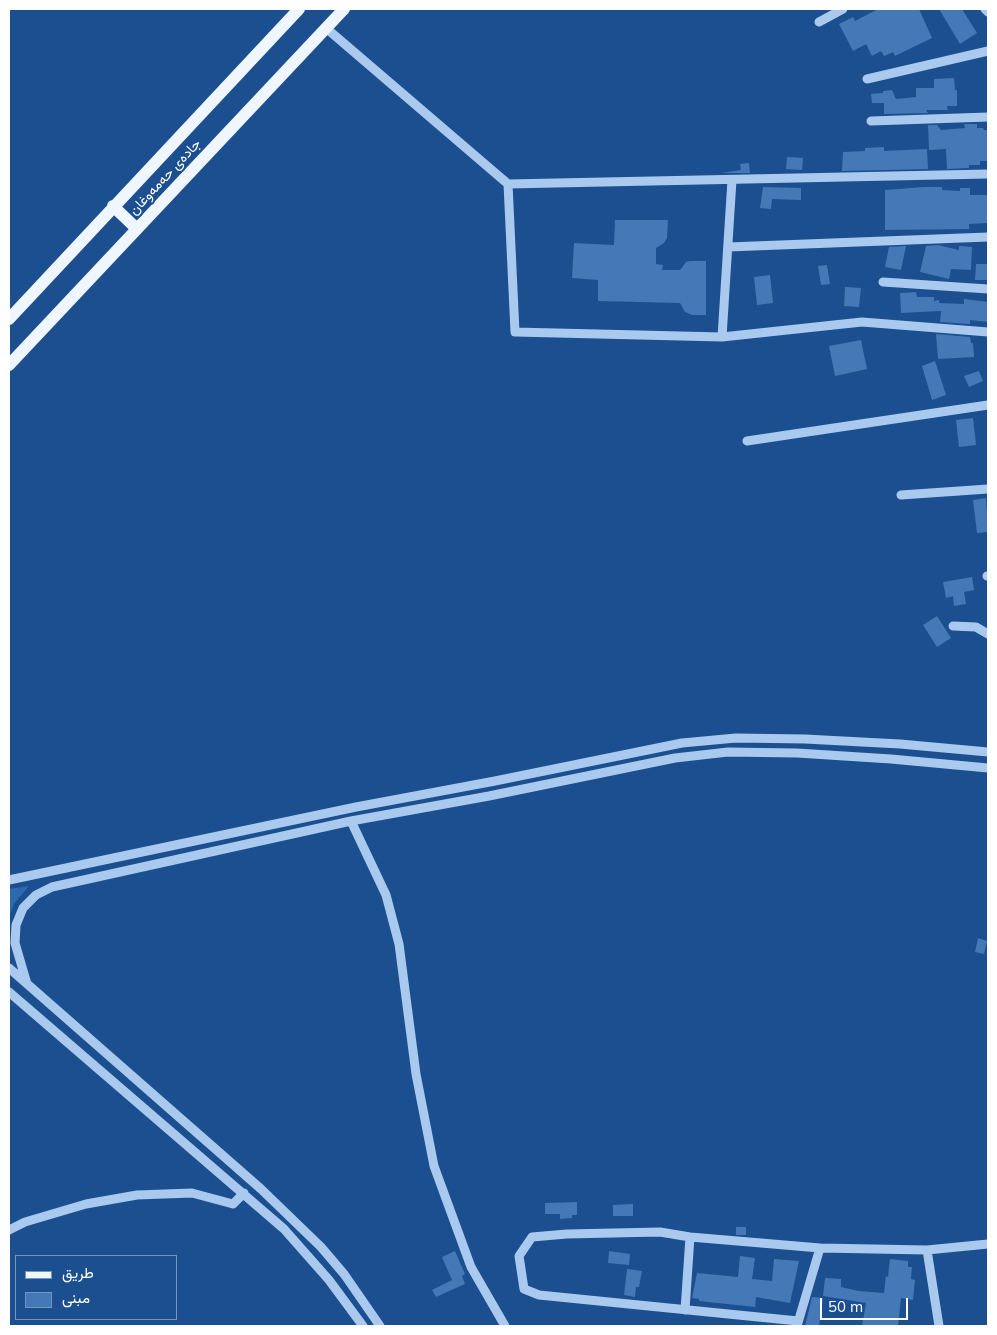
<!DOCTYPE html>
<html>
<head>
<meta charset="utf-8">
<style>
	body { margin:0 }
	#map { position:relative; width:997px; height:1335px; overflow:hidden; background:#1b4f8f; font-family:Mulish,Vazirmatn,sans-serif }
	canvas { display:block }
	.frame { position:absolute; inset:0; border:10px solid #fff; pointer-events:none }
	.legend { position:absolute; left:15px; top:1255px; width:162px; height:65px; box-sizing:border-box; background:#1b4f8f; border:1px solid #7695bc; margin:0; padding:6px 9px; list-style:none; font-size:15px; color:#fff }
	.legend li { display:flex; align-items:center; gap:10px; height:25px }
	.legend b { width:25px; border:1px solid #7695bc }
	.scale { position:absolute; left:820px; top:1298px; width:88px; height:22px; box-sizing:border-box; border:2px solid #fff; border-top:0; padding-left:6px; font-size:15px; line-height:18px; white-space:nowrap; color:#fff; -webkit-text-stroke:4px #1b4f8f; paint-order:stroke }
</style>
</head>
<body>
<div id="map">
<canvas width="997" height="1335"></canvas>
<div class="frame"></div>
<ul class="legend">
<li><b style="height:6px;background:#f0f6ff"></b>طريق</li>
<li><b style="height:14px;background:#4478b7"></b>مبنى</li>
</ul>
<div class="scale">50 m</div>
</div>
<script>
const g = document.querySelector('canvas').getContext('2d');
g.lineJoin = 'round';
function paint(path, color) { g.fillStyle = color; g.fill(path, 'evenodd'); }
const toPath = rows => new Path2D(rows.map(r => 'M' + r).join(''));
function strokePath(path, color, width, dash) { g.strokeStyle = color; g.lineWidth = width; g.lineCap = dash ? 'butt' : 'round'; g.setLineDash(dash || []); g.stroke(path); }
function drawText(font, color, halo, rows, align = 'center') {
  g.font = font + ' Mulish,Vazirmatn,sans-serif'; g.lineWidth = 4; g.setLineDash([]); g.textBaseline = 'middle'; g.strokeStyle = halo; g.fillStyle = color; for (const [text, x, y, turn = 0] of rows) {
    g.save(); g.translate(x, y); g.rotate((+turn || 0) * Math.PI / 180); g.textAlign = isNaN(turn) ? turn : align; if (halo) g.strokeText(text, 0, 0); g.fillText(text, 0, 0); g.restore();
  }
}
const green = toPath([
	[29,886,14,904,9,917,9,889]
]);
const building = toPath([
	[878,9,919,9,932,38,895,56,893,52,884,56,881,51,872,56,866,44,853,51,839,24,853,17,855,21],
	[939,9,962,9,977,33,960,44],
	[954,78,955,90,957,90,957,106,947,106,948,110,926,110,928,113,884,114,884,103,872,103,871,94,883,93,883,91,892,90,896,99,916,97,916,88,934,88,934,79],
	[964,124,977,124,977,128,983,128,984,130,988,130,988,161,980,161,980,165,969,165,969,168,947,169,946,149,929,150,928,125,937,125,941,130,965,128],
	[884,147,884,151,927,149,928,169,842,171,843,152,865,151,865,148],
	[787,157,803,158,802,170,786,169],
	[749,163,750,173,721,173,741,170,740,164],
	[763,187,801,188,801,200,772,199,771,209,760,208],
	[924,187,942,187,942,190,960,191,960,188,970,188,970,195,988,195,988,223,969,224,969,229,885,230,885,190],
	[615,220,668,220,667,238,664,243,656,248,656,264,663,265,662,270,680,270,686,262,690,261,706,261,706,315,692,315,685,312,680,303,598,301,598,280,572,278,574,243,614,245],
	[938,245,959,250,959,246,972,247,971,270,951,269,949,279,920,272,926,246],
	[906,246,901,270,885,267,889,247],
	[976,264,988,264,988,280,975,280],
	[827,265,830,284,821,285,818,266],
	[770,275,773,303,757,305,754,277],
	[845,287,861,288,859,307,844,306],
	[916,292,917,297,934,297,934,301,939,300,939,303,964,304,964,299,988,302,988,322,970,320,970,324,940,322,941,311,901,313,900,293],
	[936,334,970,337,971,343,973,343,974,357,938,359],
	[861,340,867,369,835,376,829,346],
	[935,361,946,395,932,400,922,366],
	[979,371,983,381,969,387,964,376],
	[973,418,976,445,959,447,956,420],
	[986,498,988,532,977,533,973,500],
	[972,577,974,590,964,592,966,604,954,606,953,596,946,598,943,582],
	[937,616,951,638,937,647,923,625],
	[978,938,987,941,984,954,975,952],
	[577,1202,577,1215,572,1215,572,1218,560,1219,560,1214,545,1214,545,1203],
	[633,1204,633,1216,613,1216,613,1205],
	[736,1227,746,1227,746,1235,736,1235],
	[455,1251,465,1274,462,1276,465,1284,436,1297,432,1290,452,1280,442,1257],
	[609,1251,630,1254,629,1265,608,1263],
	[740,1256,755,1258,752,1279,772,1281,774,1259,799,1261,790,1303,756,1297,755,1307,699,1301,699,1299,692,1298,697,1273,738,1277],
	[890,1259,908,1261,908,1267,912,1267,911,1279,915,1280,913,1300,901,1298,898,1326,862,1326,866,1303,823,1296,825,1278,841,1279,841,1287,859,1291,884,1293,886,1276,888,1277],
	[627,1269,642,1271,639,1287,636,1287,635,1297,624,1295],
	[812,1297,823,1298,819,1326,805,1326]
]);
const minor = toPath([
	[985,9,988,12],
	[819,22,843,9],
	[326,28,508,184,988,174],
	[867,79,988,51],
	[871,121,988,117],
	[508,184,515,332,722,337,862,322,988,332],
	[728,247,988,237],
	[883,282,988,289],
	[722,337,732,180],
	[747,441,988,405],
	[901,495,988,489],
	[987,576,988,576],
	[953,626,976,627,988,634],
	[351,821,386,895,399,944,416,1074,434,1166,471,1267,505,1326],
	[9,880,356,807,495,781,682,743,736,738,805,739,900,744,988,752],
	[9,968,261,1189,321,1247,344,1274,380,1326],
	[27,984,15,943,16,925,23,908,36,895,52,887,351,821,489,796,675,758,728,752,797,753,891,759,988,768],
	[9,992,284,1229,329,1280,363,1326],
	[9,1230,25,1222,86,1204,137,1195,192,1193,233,1204,244,1193],
	[927,1250,939,1326],
	[685,1310,690,1237],
	[798,1321,539,1295,524,1289,519,1256,532,1237,567,1234,660,1232,690,1237,820,1248,927,1250,988,1244],
	[797,1326,820,1248]
]);
const major = toPath([
	[113,206,137,229],
	[9,319,299,9],
	[9,365,344,9]
]);
const streetNames = [
	["جادەی حەمەوغان",165,177,-47]
];
paint(green, '#2e69ad');
paint(building, '#4478b7');
strokePath(minor, '#a9c9ee', 9);
strokePath(major, '#f0f6ff', 12);
drawText('14px', '#fff', '#1b4f8f', streetNames);
</script>
</body>
</html>
